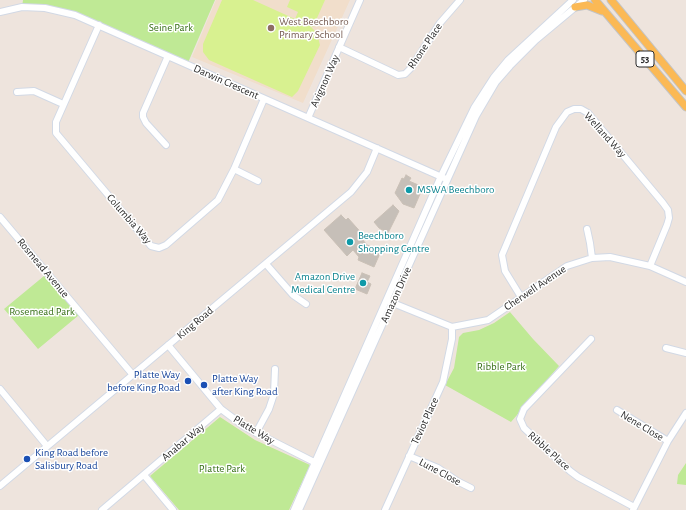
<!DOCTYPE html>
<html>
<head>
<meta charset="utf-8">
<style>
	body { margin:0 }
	canvas { display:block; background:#eee4dd }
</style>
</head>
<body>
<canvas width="686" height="510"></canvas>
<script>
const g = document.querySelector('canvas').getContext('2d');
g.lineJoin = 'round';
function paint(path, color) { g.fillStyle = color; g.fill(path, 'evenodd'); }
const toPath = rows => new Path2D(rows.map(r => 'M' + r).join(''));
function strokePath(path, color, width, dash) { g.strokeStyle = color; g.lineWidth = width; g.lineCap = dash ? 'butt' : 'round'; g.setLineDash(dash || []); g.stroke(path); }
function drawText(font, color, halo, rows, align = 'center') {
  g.font = font + ' "Alegreya Sans",sans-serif'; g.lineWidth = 3; g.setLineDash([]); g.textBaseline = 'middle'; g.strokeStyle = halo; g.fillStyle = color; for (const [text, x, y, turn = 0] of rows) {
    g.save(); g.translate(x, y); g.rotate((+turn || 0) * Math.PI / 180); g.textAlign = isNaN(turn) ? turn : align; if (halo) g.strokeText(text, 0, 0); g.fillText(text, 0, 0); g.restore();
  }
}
const education = toPath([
	[216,0,350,0,303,103,192,57]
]);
const green = toPath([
	[23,0,215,0,187,65,75,15,22,7],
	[44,276,79,315,38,349,4,309],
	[510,312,533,339,559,366,511,422,445,385,454,368,459,337,463,333,479,330,494,323],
	[220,417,255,440,310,465,289,510,179,510,150,476],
	[686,463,686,485,677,484,678,475]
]);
const pitch = toPath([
	[222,0,253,0,295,19,298,12,287,7,290,0,325,0,313,27,310,26,317,33,320,45,298,91,292,97,209,60,203,52,203,44]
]);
const building = toPath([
	[406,175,411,178,409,181,423,187,414,208,403,204,395,193,402,178,404,179,406,175],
	[393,205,399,211,388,233,379,228,374,222,393,205],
	[341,215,346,220,348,218,365,237,362,239,367,245,381,251,374,267,358,260,359,257,353,250,347,256,324,230,341,215],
	[362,273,370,276,367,282,371,284,367,294,355,289,362,273]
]);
const minor = toPath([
	[0,12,22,7,45,8,75,15,444,178],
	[99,25,56,122,56,133,151,246,159,248,166,245,218,200,234,169,264,99],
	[339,47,394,73,398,75,405,74,411,68,440,23,460,0],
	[17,92,34,91,63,104],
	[308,118,360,0],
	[166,145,146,123,143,117,143,113,168,56],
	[234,169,258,181],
	[0,217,133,375],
	[587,229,590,243,592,258],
	[266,264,293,295,306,304],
	[521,297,505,271,502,255,556,127,567,112,574,109,581,109,588,113,663,203,668,210,669,218,667,225,650,266],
	[388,301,452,327,488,320,567,266,592,258,610,257,650,266,686,282],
	[591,339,524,409,520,419,524,428,570,471,578,477,634,507],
	[168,345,221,409,245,427,318,464],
	[666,348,686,353],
	[0,389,47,446],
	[617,410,668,441],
	[256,433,269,409,274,394,275,369],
	[409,456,438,468,457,481,471,488],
	[144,475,173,510],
	[0,486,351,192,367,172,377,148],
	[102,510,221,409],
	[294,510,441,176,474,108,494,77,508,60,573,0],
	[299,510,476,116,496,82,510,66,536,40,584,0],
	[385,510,443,382,452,339,452,327],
	[633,510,668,441,686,413]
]);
const major = toPath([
	[595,0,686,107],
	[611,0,686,91],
	[575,7,587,5,602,11]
]);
const markers = [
	[271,28,4,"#8d6e63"],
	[409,190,4,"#0f9aa8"],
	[350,242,4,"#0f9aa8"],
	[363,283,4,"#0f9aa8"],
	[188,381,4,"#1a4fb4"],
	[204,385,4,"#1a4fb4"],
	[27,459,4,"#1a4fb4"]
];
const shields = [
	[645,59,18]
];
const shieldNames = [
	["53",645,59]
];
const educationNames = [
	["West Beechboro",279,22],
	["Primary School",279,35]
];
const parkNames = [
	["Seine Park",171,28],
	["Rosemead Park",42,312],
	["Ribble Park",501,367],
	["Platte Park",222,469]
];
const streetNames = [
	["Rhone Place",425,46,-56],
	["Avignon Way",325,81,-66],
	["Darwin Crescent",226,82,24],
	["Welland Way",605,135,48],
	["Columbia Way",129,219,49],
	["Rosmead Avenue",43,268,50],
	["Cherwell Avenue",535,288,-34],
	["Amazon Drive",396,295,-66],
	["King Road",195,323,-40],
	["Teviot Place",425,421,-65],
	["Nene Close",642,426,31],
	["Platte Way",254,430,31],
	["Anabar Way",183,442,-40],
	["Ribble Place",549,451,42],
	["Lune Close",440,472,28]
];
const cultureNames = [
	["MSWA Beechboro",417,190],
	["Beechboro",358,236],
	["Shopping Centre",358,249],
	["Amazon Drive",355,277,"right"],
	["Medical Centre",355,290,"right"]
];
const transitNames = [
	["Platte Way",180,375,"right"],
	["before King Road",180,388,"right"],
	["Platte Way",212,379],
	["after King Road",212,392],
	["King Road before",35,453],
	["Salisbury Road",35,466]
];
paint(education, '#f1decb');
paint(green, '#bfe995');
paint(pitch, '#d8f190');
paint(building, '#c6bfb8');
strokePath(building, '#cac0b6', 1);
strokePath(minor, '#d2d9e5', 8);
strokePath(major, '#c4c4c4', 9);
strokePath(minor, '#fff', 6);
strokePath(major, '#fbb955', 7);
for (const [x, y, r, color] of markers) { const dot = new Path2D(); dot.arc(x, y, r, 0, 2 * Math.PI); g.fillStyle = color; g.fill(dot); strokePath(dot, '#fff', 1.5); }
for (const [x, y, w] of shields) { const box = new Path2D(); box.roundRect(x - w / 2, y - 8, w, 16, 3); g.fillStyle = '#fff'; g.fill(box); strokePath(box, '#2b2b2b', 1); }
drawText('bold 10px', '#2b2b2b', null, shieldNames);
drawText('11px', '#785e54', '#fff', educationNames, 'left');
drawText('11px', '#366f15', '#fff', parkNames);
drawText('11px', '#2b2b2b', '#fff', streetNames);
drawText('11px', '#0d838f', '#fff', cultureNames, 'left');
drawText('11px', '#164399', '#fff', transitNames, 'left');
</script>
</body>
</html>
